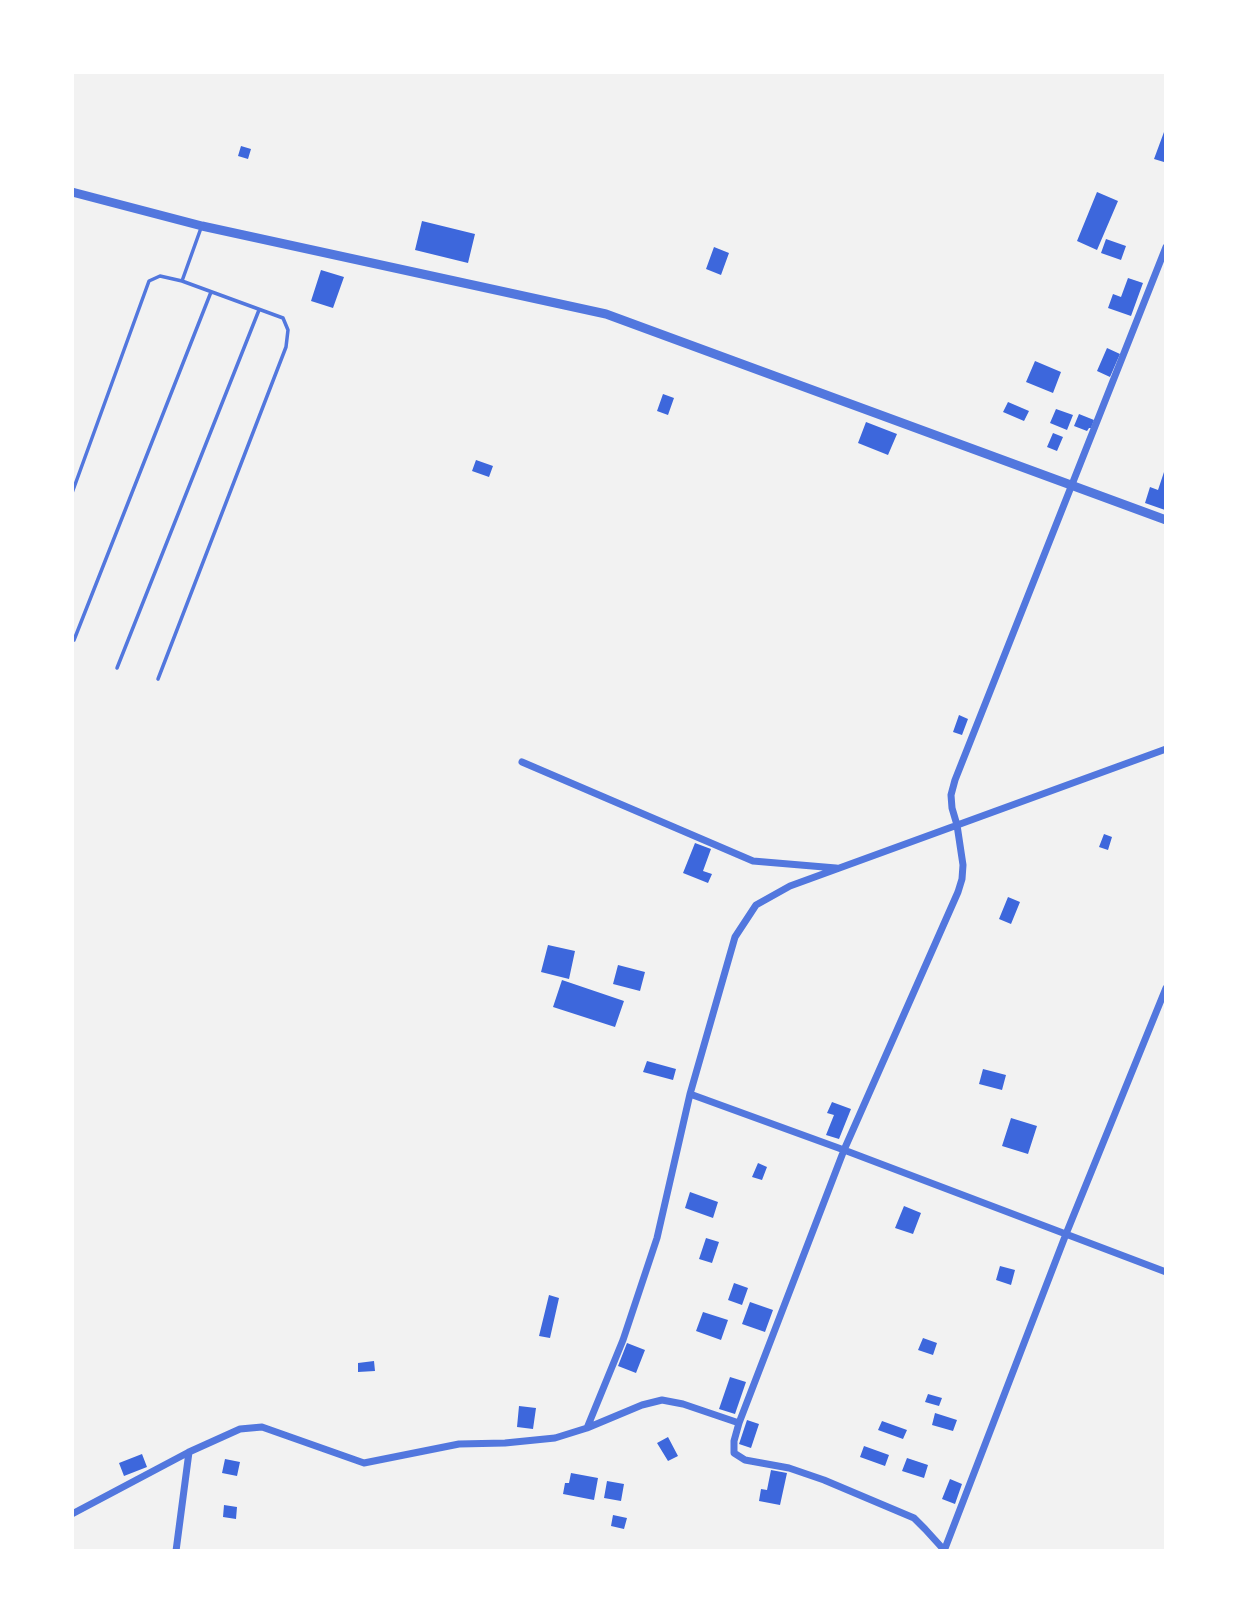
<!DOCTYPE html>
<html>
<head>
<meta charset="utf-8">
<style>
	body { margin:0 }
	#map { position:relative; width:1238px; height:1623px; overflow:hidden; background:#f2f2f2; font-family:"Varela Round",sans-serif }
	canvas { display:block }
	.frame { position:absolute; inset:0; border:74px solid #fff; pointer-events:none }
</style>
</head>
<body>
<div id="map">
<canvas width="1238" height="1623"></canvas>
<div class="frame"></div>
</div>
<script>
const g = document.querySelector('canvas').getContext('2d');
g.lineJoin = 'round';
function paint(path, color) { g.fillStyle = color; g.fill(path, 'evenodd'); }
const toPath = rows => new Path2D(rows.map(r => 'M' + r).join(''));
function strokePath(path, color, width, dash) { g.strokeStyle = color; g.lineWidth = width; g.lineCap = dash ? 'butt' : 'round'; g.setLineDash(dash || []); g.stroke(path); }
const building = toPath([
	[1164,132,1166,133,1166,157,1164,162,1154,159],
	[241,146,251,149,248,159,238,156],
	[1097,192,1118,201,1097,250,1077,241],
	[422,221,475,234,468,263,415,250],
	[1106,239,1126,246,1121,260,1101,253],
	[714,247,729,253,721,275,706,269],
	[321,270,344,277,333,308,311,301],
	[1128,278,1143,283,1131,316,1108,308,1113,294,1121,297],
	[1107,348,1120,354,1110,377,1097,371],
	[1035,361,1061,372,1053,393,1026,382],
	[663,394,674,398,668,415,657,411],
	[1008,402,1029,411,1024,421,1003,412],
	[1056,409,1073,415,1067,430,1050,423],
	[1079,414,1094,420,1091,428,1089,428,1087,431,1074,426],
	[866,422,897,434,888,455,858,443],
	[1053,433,1063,437,1057,451,1047,447],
	[476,460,493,466,489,477,472,471],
	[1164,472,1166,472,1165,510,1145,503,1150,487,1158,490],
	[959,715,968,719,962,735,953,732],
	[1104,834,1112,837,1108,850,1099,847],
	[695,843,711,849,703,871,712,874,708,883,683,873],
	[1008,897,1020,902,1011,924,999,919],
	[548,945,575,951,569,979,541,972],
	[618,965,645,972,640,991,613,984],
	[562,980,624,1001,615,1027,553,1007],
	[647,1061,676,1069,673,1080,643,1072],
	[983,1069,1006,1075,1002,1090,979,1084],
	[832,1102,851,1109,839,1139,826,1135,834,1115,827,1113],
	[1011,1118,1037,1126,1028,1154,1002,1146],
	[758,1163,767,1167,762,1180,752,1177],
	[690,1192,718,1202,713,1218,685,1208],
	[904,1206,921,1213,913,1234,895,1228],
	[706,1238,719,1242,712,1263,699,1259],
	[1000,1266,1015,1270,1011,1285,996,1280],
	[734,1283,748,1288,742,1305,728,1300],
	[549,1295,559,1298,550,1338,539,1336],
	[750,1302,773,1310,765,1332,742,1324],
	[703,1312,728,1320,721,1340,696,1331],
	[923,1338,937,1343,933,1355,918,1350],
	[627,1343,645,1350,636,1373,618,1366],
	[374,1361,375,1371,358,1372,358,1363],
	[730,1377,746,1382,735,1414,719,1409],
	[928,1394,942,1398,939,1406,925,1402],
	[519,1406,536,1408,533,1429,517,1427],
	[935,1413,957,1420,953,1431,932,1425],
	[747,1420,759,1424,751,1448,739,1444],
	[882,1421,907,1430,903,1439,878,1430],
	[668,1437,678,1456,668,1461,657,1443],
	[864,1446,889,1455,885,1466,860,1457],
	[142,1454,147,1467,124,1476,119,1463],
	[907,1458,928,1465,924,1478,902,1471],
	[225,1459,240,1462,237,1476,222,1473],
	[771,1470,787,1473,780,1505,759,1501,761,1489,767,1490],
	[571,1473,598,1478,594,1500,563,1494,565,1483,569,1483],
	[950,1479,962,1484,955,1504,942,1499],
	[607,1481,624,1484,621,1501,604,1498],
	[224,1505,237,1507,236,1519,223,1517],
	[613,1515,627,1518,624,1529,611,1526]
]);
const service = toPath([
	[182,281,201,228],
	[72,493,149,281,160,276,182,281,283,318,288,330,286,347,158,679],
	[74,640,211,292],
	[117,668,259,310]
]);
const minor = toPath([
	[522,762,753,861,836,868],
	[690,1094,844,1150,1166,1272],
	[587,1428,623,1340,657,1238,690,1094,735,937,756,905,790,886,1166,749],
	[72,1514,189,1452,240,1429,262,1427,364,1463,459,1444,505,1443,555,1438,587,1428,642,1405,662,1400,683,1404,739,1423],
	[176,1551,189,1452],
	[944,1551,1066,1234,1166,988],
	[945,1551,925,1529,914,1518,824,1480,789,1468,745,1460,734,1453,734,1441,739,1423,844,1150,958,892,962,879,963,865,957,825,952,808,951,795,955,780,1166,247]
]);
const tertiary = toPath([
	[72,192,202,226,606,314,1166,520]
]);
paint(building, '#3d67dc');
strokePath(service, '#5277de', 3.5);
strokePath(minor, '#5277de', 7);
strokePath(tertiary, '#5277de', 9);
</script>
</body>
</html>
